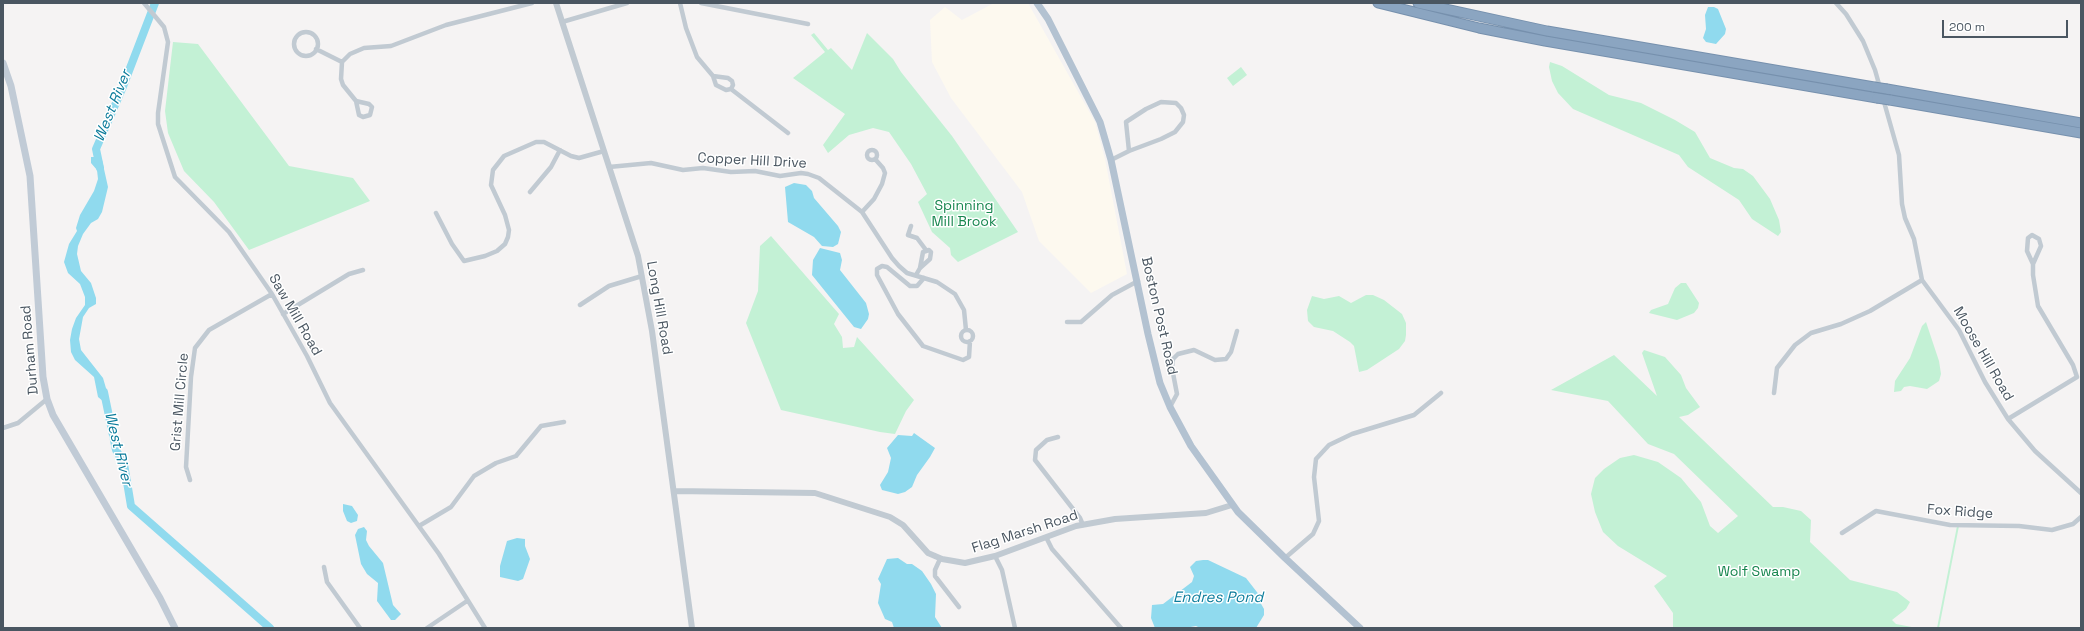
<!DOCTYPE html>
<html>
<head>
<meta charset="utf-8">
<style>
	body { margin:0 }
	#map { position:relative; width:2084px; height:631px; overflow:hidden; background:#f5f3f3; font-family:"Space Grotesk",sans-serif }
	canvas { display:block }
	.frame { position:absolute; inset:0; border:4px solid #4a5661; pointer-events:none }
	.scale { position:absolute; left:1942px; top:20px; width:126px; height:18px; box-sizing:border-box; border:2px solid #4a5661; border-top:0; padding-left:5px; font-size:12px; line-height:14px; white-space:nowrap; color:#4a5661; -webkit-text-stroke:3px #fff; paint-order:stroke }
</style>
</head>
<body>
<div id="map">
<canvas width="2084" height="631"></canvas>
<div class="frame"></div>
<div class="scale">200 m</div>
</div>
<script>
const g = document.querySelector('canvas').getContext('2d');
g.lineJoin = 'round';
function paint(path, color) { g.fillStyle = color; g.fill(path, 'evenodd'); }
const toPath = rows => new Path2D(rows.map(r => 'M' + r).join(''));
function strokePath(path, color, width, dash) { g.strokeStyle = color; g.lineWidth = width; g.lineCap = dash ? 'butt' : 'round'; g.setLineDash(dash || []); g.stroke(path); }
function drawText(font, color, halo, rows, align = 'center') {
  g.font = font + ' "Space Grotesk",sans-serif'; g.lineWidth = 3; g.setLineDash([]); g.textBaseline = 'middle'; g.strokeStyle = halo; g.fillStyle = color; for (const [text, x, y, turn = 0] of rows) {
    g.save(); g.translate(x, y); g.rotate((+turn || 0) * Math.PI / 180); g.textAlign = isNaN(turn) ? turn : align; if (halo) g.strokeText(text, 0, 0); g.fillText(text, 0, 0); g.restore();
  }
}
const commercial = toPath([
	[994,3,1028,3,1095,122,1105,159,1127,274,1091,293,1039,241,1022,192,951,98,932,62,930,20,945,7,962,20]
]);
const green = toPath([
	[814,33,828,50,831,48,852,70,867,33,893,59,901,72,952,136,1018,232,958,262,951,255,950,248,932,232,918,202,927,194,911,164,889,132,873,128,849,135,828,153,823,145,845,114,793,78,825,52,811,35],
	[173,42,198,44,289,166,353,178,370,201,249,250,214,202,184,171,168,133,165,111],
	[1550,62,1562,66,1609,95,1641,103,1675,120,1695,132,1710,158,1734,168,1743,169,1753,176,1770,199,1779,220,1781,232,1778,236,1752,219,1739,200,1688,167,1679,155,1573,109,1558,93,1552,81,1549,67],
	[1241,67,1247,75,1233,86,1227,78],
	[771,236,839,314,834,324,842,337,843,348,854,347,857,337,914,400,906,411,895,434,880,432,781,410,746,323,758,291,760,246],
	[1681,283,1686,283,1699,303,1698,308,1694,313,1677,320,1649,313,1651,310,1668,304,1675,288],
	[1366,295,1373,295,1384,300,1402,314,1406,323,1406,335,1405,341,1399,349,1367,370,1359,372,1354,346,1350,342,1333,331,1314,327,1308,321,1307,310,1312,296,1324,299,1339,296,1351,303],
	[1926,322,1939,361,1941,374,1939,381,1927,389,1910,386,1904,387,1901,391,1894,392,1895,381,1910,358,1922,326],
	[1644,350,1665,357,1681,375,1686,388,1700,407,1688,415,1679,417,1773,507,1783,507,1801,511,1811,520,1810,542,1850,580,1897,592,1910,602,1906,609,1892,620,1896,624,1917,628,1673,628,1673,613,1654,586,1667,576,1618,546,1603,532,1595,512,1591,494,1595,478,1604,469,1620,458,1634,455,1658,462,1681,478,1701,502,1710,526,1718,533,1738,516,1674,454,1648,444,1608,401,1551,390,1614,355,1657,396,1642,353],
	[1957,526,1959,526,1939,628,1937,628]
]);
const water = toPath([
	[1708,7,1714,7,1718,9,1726,29,1725,34,1716,44,1706,42,1703,38,1706,29,1705,15],
	[91,157,95,157,102,160,108,187,102,212,98,219,91,223,83,234,78,246,77,254,81,271,91,283,96,298,96,304,89,308,83,317,79,339,81,350,103,378,108,395,107,401,104,402,98,397,94,377,75,360,71,352,70,340,72,329,76,318,85,305,85,297,80,284,68,273,64,262,69,244,77,231,76,228,80,215,94,191,98,179,97,170,91,163],
	[794,183,806,185,812,191,814,198,838,226,841,232,838,244,833,247,822,246,814,237,788,222,785,187],
	[820,248,840,253,842,260,840,270,866,303,869,314,868,319,861,329,854,327,812,275,813,260],
	[914,433,935,448,930,457,917,475,912,487,905,492,898,494,882,490,880,485,888,472,891,458,887,448,898,435,912,436],
	[343,504,352,506,358,515,357,521,351,523,347,521,343,511],
	[364,527,367,531,366,540,369,546,383,563,393,605,401,614,395,620,391,620,377,601,378,583,367,574,361,564,355,535,358,529],
	[517,538,525,539,525,546,530,559,523,579,518,581,500,577,500,566,507,541],
	[898,558,907,564,912,564,922,571,931,584,936,594,935,617,942,628,894,628,892,622,885,619,878,603,881,584,878,579,887,559],
	[1203,560,1208,560,1246,578,1260,596,1260,602,1264,609,1264,615,1256,628,1200,628,1196,626,1185,628,1155,628,1151,618,1152,605,1163,604,1192,582,1194,576,1190,567,1196,561]
]);
const river = toPath([
	[100,168,96,149,122,89,155,3],
	[104,392,116,450,124,464,131,506,270,628]
]);
const minor = toPath([
	[144,3,164,27,168,42,158,113,158,124,175,177,229,232,272,294,307,356,330,403,439,554,485,628],
	[680,3,686,28,697,57,713,76,716,85,726,90,731,89],
	[701,3,808,24],
	[1836,3,1846,14,1863,41,1875,70,1899,155,1902,204,1905,218,1914,239,1922,280,1959,330,1985,382,2008,419,2035,451,2081,493],
	[562,22,627,3],
	'294 44a12 12 0 1 1 24 0a12 12 0 1 1-24 0Z',
	[316,49,342,62,350,54,364,48,391,46,446,25,532,3],
	[342,62,341,79,343,85,356,101,359,115,363,117,370,115,372,107,369,104,356,101],
	[713,76,728,78,732,81,733,85,731,89],
	[731,89,788,133],
	'867 155a5 5 0 1 1 10 0a5 5 0 1 1-10 0Z',
	[1111,160,1129,151,1161,139,1175,132,1183,122,1184,115,1181,108,1176,103,1161,102,1146,109,1126,122,1129,151],
	[609,167,651,163,683,170,703,168,731,172,755,171,780,176,801,173,808,174,819,178,862,212,892,258,899,266,907,273,937,282,955,294,964,310,966,330],
	[530,192,551,167,560,150],
	[862,212,874,199,882,184,885,173,883,168,875,159],
	[436,213,452,244,464,261,485,256,497,251,505,244,508,237,509,230,505,215,491,185,493,170,504,156,536,142,544,142,571,156,579,158,604,151],
	[911,226,908,235,917,238,926,250],
	[916,275,920,268,930,259,931,252,929,250,923,252,920,268],
	[924,278,917,286,910,286,887,267,882,266,877,269,877,275,898,314,923,346,963,360,969,357,970,341],
	[580,305,609,286,642,276],
	[283,314,349,274,363,270],
	[1067,322,1081,322,1112,295,1138,281],
	'961 336a6 6 0 1 1 12 0a6 6 0 1 1-12 0Z',
	[1774,393,1777,368,1795,345,1811,333,1841,324,1870,311,1922,280],
	[1170,407,1177,394,1172,368,1173,359,1178,354,1194,350,1215,360,1226,359,1231,352,1237,331],
	[2008,419,2077,377,2073,365,2038,306,2033,275,2033,264,2041,246,2039,239,2032,235,2028,238,2027,251,2033,264],
	[3,428,18,423,47,399],
	[1058,437,1047,440,1036,450,1035,460,1080,518,1083,525],
	[190,480,186,467,191,377,195,348,209,330,272,294],
	[419,526,451,507,474,476,496,463,516,456,541,426,564,422],
	[1842,533,1876,511,1950,525,2019,526,2052,530,2073,524,2081,517],
	[1046,537,1052,549,1121,628],
	[995,556,1002,570,1015,628],
	[1285,558,1313,534,1319,521,1314,477,1316,459,1329,445,1352,434,1414,415,1441,393],
	[940,559,935,570,935,576,959,607],
	[324,567,327,582,360,628],
	[427,628,467,601]
]);
const tertiary = toPath([
	[556,3,638,256,652,331,692,628],
	[675,491,815,493,890,517,903,525,928,553,942,559,965,563,995,556,1076,526,1115,519,1206,513,1232,505]
]);
const secondary = toPath([
	[3,63,11,86,30,176,43,377,47,399,53,415,160,598,175,628]
]);
const primary = toPath([
	[1037,3,1048,19,1100,122,1111,160,1148,334,1160,383,1170,407,1191,446,1238,512,1285,558,1360,628]
]);
const motorway = toPath([
	[1378,3,1479,28,1545,41,1877,98],
	[1418,3,1547,31,1874,87],
	[1887,89,2081,123],
	[1890,100,2081,133]
]);
const motorwayBridge = toPath([
	[1874,87,1887,89],
	[1877,98,1890,100]
]);
const streetNames = [
	["Copper Hill Drive",752,161,3],
	["Long Hill Road",659,308,80],
	["Saw Mill Road",295,315,60],
	["Boston Post Road",1159,316,77],
	["Durham Road",30,350,-95],
	["Moose Hill Road",1983,354,60],
	["Grist Mill Circle",180,402,-85],
	["Fox Ridge",1960,512,4],
	["Flag Marsh Road",1025,532,-18]
];
const parkNames = [
	["Spinning",964,206],
	["Mill Brook",964,222],
	["Wolf Swamp",1759,572]
];
const waterNames = [
	["West River",113,106,-68],
	["West River",118,449,76],
	["Endres Pond",1218,598]
];
paint(commercial, '#fdf9ef');
paint(green, '#c3f1d5');
paint(water, '#90daee');
strokePath(river, '#90daee', 8);
strokePath(motorway, '#7690ad', 11);
strokePath(minor, '#c1cad2', 4.5);
strokePath(tertiary, '#c1cad2', 6);
strokePath(secondary, '#c1cbd6', 7);
strokePath(primary, '#b3c2d1', 7);
strokePath(motorway, '#8ba5c1', 9);
strokePath(motorwayBridge, '#7690ad', 11, []);
strokePath(motorwayBridge, '#8ba5c1', 9);
drawText('14px', '#4a5661', '#fff', streetNames);
drawText('14px', '#17864f', '#fff', parkNames);
drawText('italic 15px', '#0c7c9b', '#fff', waterNames);
</script>
</body>
</html>
